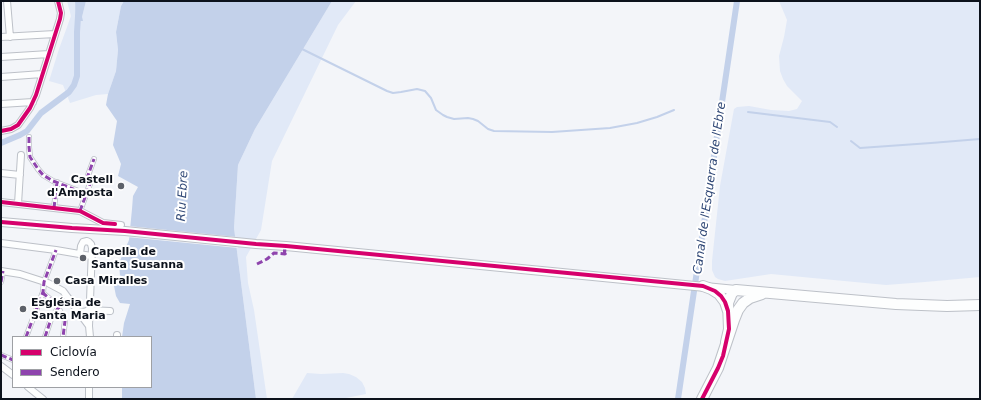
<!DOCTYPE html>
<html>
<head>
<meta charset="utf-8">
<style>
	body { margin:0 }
	#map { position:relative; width:981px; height:400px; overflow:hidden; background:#f3f5f9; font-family:"DejaVu Sans",sans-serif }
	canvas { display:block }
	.frame { position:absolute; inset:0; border:2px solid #0c121c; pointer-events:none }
	.legend { position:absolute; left:12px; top:336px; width:140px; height:52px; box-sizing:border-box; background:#fff; border:1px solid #9ea0a4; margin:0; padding:5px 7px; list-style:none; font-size:12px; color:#0c121c }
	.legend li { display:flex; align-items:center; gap:8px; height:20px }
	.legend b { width:20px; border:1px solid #9ea0a4 }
</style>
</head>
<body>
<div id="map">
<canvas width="981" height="400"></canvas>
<div class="frame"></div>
<ul class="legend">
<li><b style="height:5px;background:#d6006c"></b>Ciclovía</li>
<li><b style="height:5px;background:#8e44ad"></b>Sendero</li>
</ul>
</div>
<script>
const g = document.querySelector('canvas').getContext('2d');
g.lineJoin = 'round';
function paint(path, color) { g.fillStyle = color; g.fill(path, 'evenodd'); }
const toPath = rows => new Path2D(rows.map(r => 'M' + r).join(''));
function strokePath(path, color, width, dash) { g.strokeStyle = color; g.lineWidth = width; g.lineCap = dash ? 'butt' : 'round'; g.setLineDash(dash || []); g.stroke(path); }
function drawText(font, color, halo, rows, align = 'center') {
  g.font = font + ' "DejaVu Sans",sans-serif'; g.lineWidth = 4; g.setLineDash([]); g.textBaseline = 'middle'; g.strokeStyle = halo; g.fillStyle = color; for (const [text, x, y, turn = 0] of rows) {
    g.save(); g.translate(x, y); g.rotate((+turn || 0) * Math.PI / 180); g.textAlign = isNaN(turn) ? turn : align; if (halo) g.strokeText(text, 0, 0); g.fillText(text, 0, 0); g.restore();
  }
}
const green = toPath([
	[67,1,75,1,76,21,82,21,82,17,86,1,124,1,121,6,116,32,118,50,116,71,108,94,96,95,70,103,63,85,49,81,59,49,71,16],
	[332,1,356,1,338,25,272,161,261,230,246,257,248,283,254,310,267,399,256,399,234,228,238,165,255,129],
	[779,1,980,1,980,277,925,282,886,285,771,274,725,281,718,279,715,277,712,270,712,261,720,186,734,109,737,107,749,106,771,110,789,111,797,109,802,101,787,86,783,79,780,71,779,56,784,37,787,20],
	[307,373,321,374,343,373,349,374,356,377,362,382,365,388,366,394,341,399,292,399]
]);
const water = toPath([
	[75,1,86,1,82,17,83,21,76,21],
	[124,1,332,1,255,129,238,165,234,228,256,399,122,399,122,387,151,387,151,337,122,337,124,323,130,304,120,303,116,296,114,286,121,280,122,278,121,275,120,276,119,263,129,240,132,209,133,196,138,187,118,176,121,164,113,145,117,121,106,105,108,94,116,71,118,50,116,32,121,6]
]);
const pier = toPath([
	[128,226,237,237,238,248,127,237]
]);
const stream = toPath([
	[302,49,387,91,393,93,401,92,417,89,425,91,431,98,436,110,443,115,447,117,454,119,468,118,473,119,478,121,488,129,494,131,552,132,610,128,637,123,657,117,674,110],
	[748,112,830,122,837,127],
	[851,141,860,148,931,143,980,139]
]);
const canal = toPath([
	[1,143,20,135,27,131,41,113,69,92,74,85,77,76,77,32,79,1],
	[678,399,737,1]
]);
const pedestrian = toPath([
	[29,137,29,147,30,157,38,169,43,175,53,181,86,194],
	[54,208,57,182],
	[80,211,91,181,87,178,94,159],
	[1,282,3,271],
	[43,292,44,294,57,305,65,321,63,337],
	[26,337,43,292,44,282,56,250],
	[45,337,51,319,58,308],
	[1,355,13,360]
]);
const minor = toPath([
	[7,1,10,37],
	[1,37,55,34],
	[1,57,49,54],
	[1,77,42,74],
	[1,104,33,102],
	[1,131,11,129,18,125,30,108,36,95,60,19,61,13,58,1],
	[1,173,20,175],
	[1,202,80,211,103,223,121,225],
	[18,204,21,155],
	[1,243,56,250,91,256],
	[80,254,81,246,83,242,87,241,89,242,91,244,92,248,89,326],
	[1,271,20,274,48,283,63,291,89,326,90,337],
	[78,311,84,312,89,310,110,311],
	[117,335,117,337],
	[1,366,13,375],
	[28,387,43,399],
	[89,387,89,399]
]);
const tertiary = toPath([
	[1,222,72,228,125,231,256,244,286,246,736,290]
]);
const primary = toPath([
	[703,286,711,289,719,294,725,302,728,311],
	[726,342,729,329,728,303,732,293,736,290,896,304,947,306,980,305],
	[702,399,718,368,734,320,738,310,743,303,750,298,762,294]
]);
const quiet = toPath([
	[29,137,29,147,30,157,38,169,43,175,53,181,86,194],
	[54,208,57,182],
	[80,211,91,181,87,178,94,159],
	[257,264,267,259,274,253,285,254,287,252,287,251,283,251],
	[1,282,3,271],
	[43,292,44,294,57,305,65,321,63,337],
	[26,337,43,292,44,282,56,250],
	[45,337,51,319,58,308],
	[1,355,13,360]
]);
const cycleway = toPath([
	[1,131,11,129,18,125,30,108,36,95,60,19,61,13,58,1],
	[1,202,80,211,103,223,115,224],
	[1,222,72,228,125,231,256,244,286,246,703,286,715,291,721,296,725,302,728,311,729,329,723,356,718,368,702,399]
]);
const markers = [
	[121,186,4,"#5d6169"],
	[83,258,4,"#5d6169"],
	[57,281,4,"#5d6169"],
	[23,309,4,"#5d6169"]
];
const poiNames = [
	["Castell",113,180,"right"],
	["d'Amposta",113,193,"right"],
	["Capella de",91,252],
	["Santa Susanna",91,265],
	["Casa Miralles",65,281],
	["Església de",31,303],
	["Santa Maria",31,316]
];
const waterNames = [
	["Canal de l'Esquerra de l'Ebre",710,188,-82],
	["Riu Ebre",183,196,-87]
];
paint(green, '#e1e9f7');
paint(water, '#c3d1ea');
paint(pier, '#f3f5f9');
strokePath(stream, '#c3d1ea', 2);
strokePath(canal, '#c3d1ea', 6);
strokePath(pedestrian, '#bdc1c8', 6);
strokePath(minor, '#bdc1c8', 8);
strokePath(tertiary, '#bdc1c8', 10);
strokePath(primary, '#bdc1c8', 12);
strokePath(pedestrian, '#fdfefe', 4.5);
strokePath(minor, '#fdfefe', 6);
strokePath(tertiary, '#fdfefe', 8);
strokePath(primary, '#fdfefe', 10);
strokePath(quiet, '#8e44ad', 3, [6, 3]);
strokePath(cycleway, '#d6006c', 4);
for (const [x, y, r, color] of markers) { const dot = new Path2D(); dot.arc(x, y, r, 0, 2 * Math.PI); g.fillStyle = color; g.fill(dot); strokePath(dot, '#fff', 1.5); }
drawText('bold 11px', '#0c121c', '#fff', poiNames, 'left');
drawText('italic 12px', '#314977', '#fff', waterNames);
</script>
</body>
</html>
